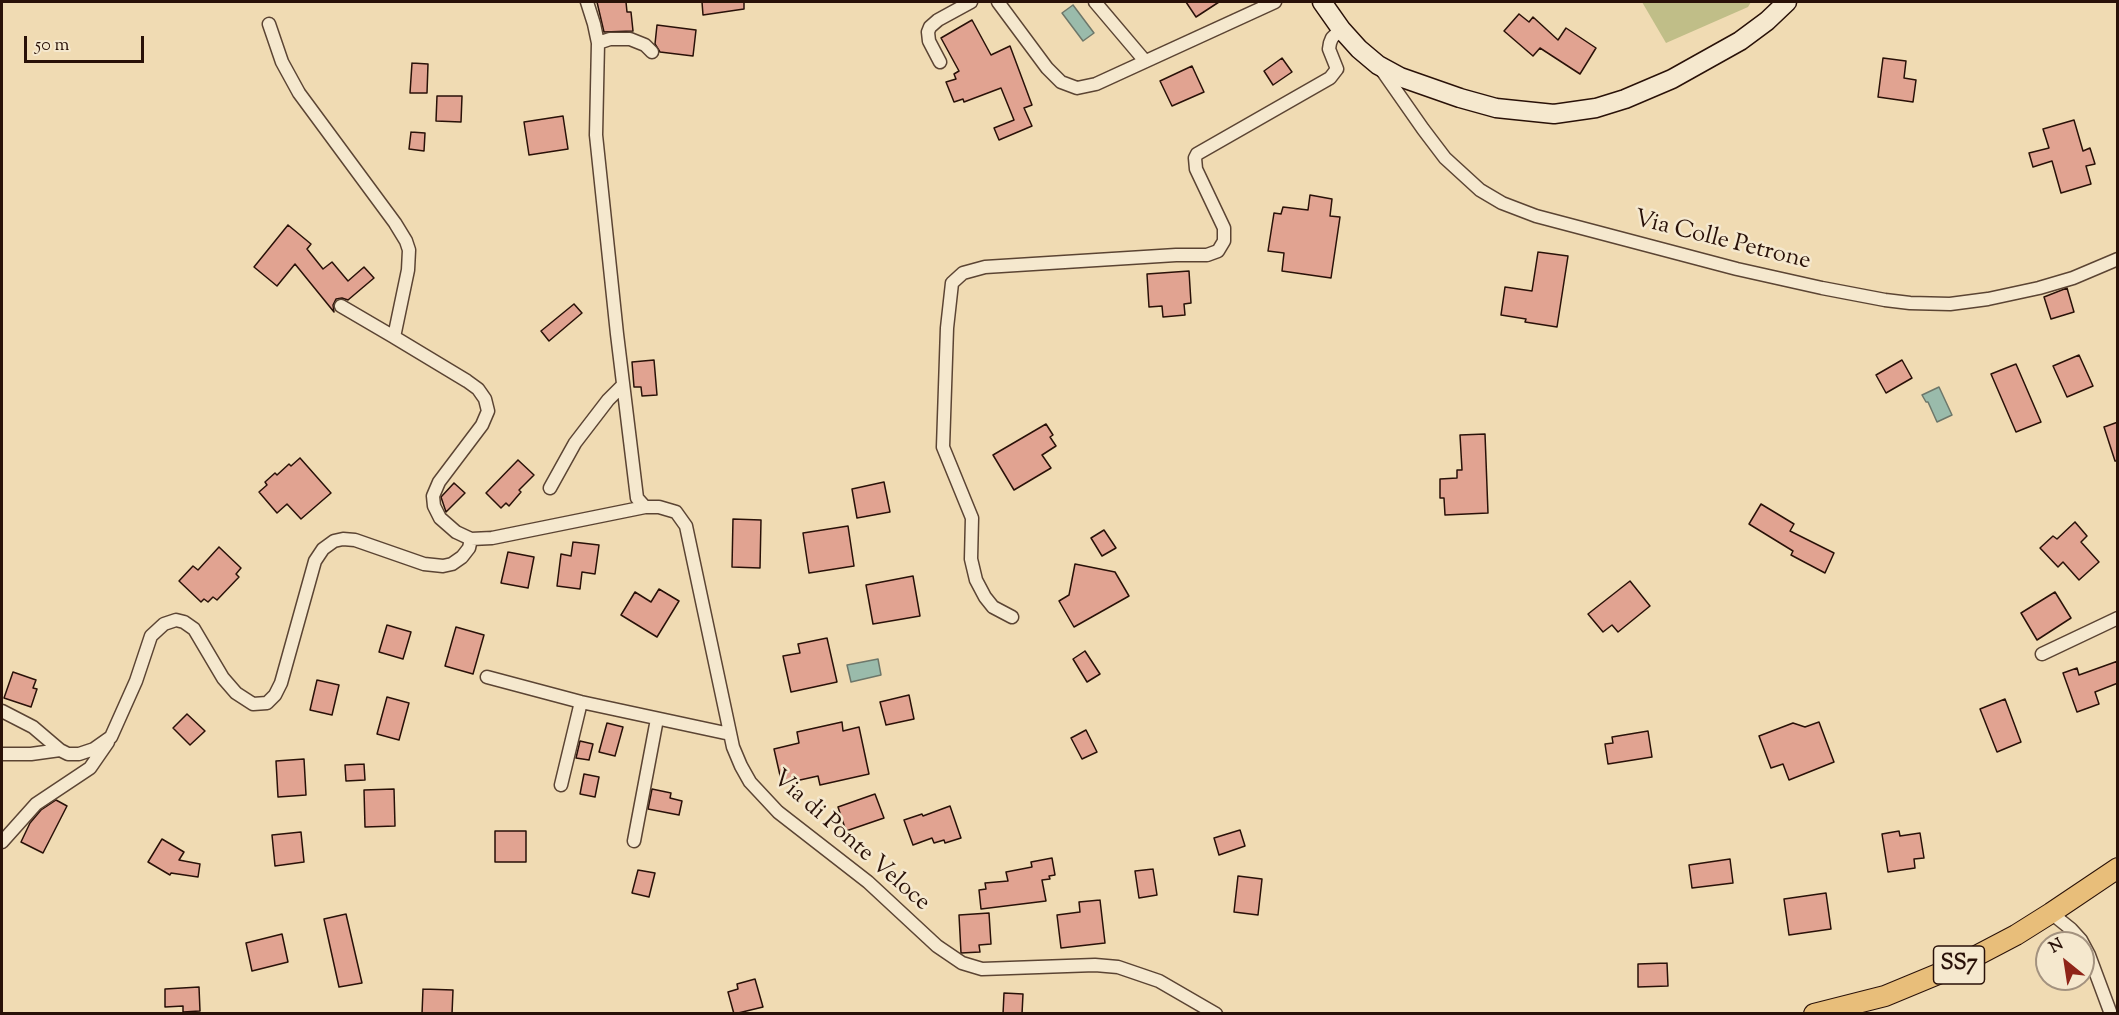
<!DOCTYPE html>
<html>
<head>
<meta charset="utf-8">
<style>
	body { margin:0 }
	#map { position:relative; width:2119px; height:1015px; overflow:hidden; background:#f0dbb3; font-family:"Sorts Mill Goudy",serif }
	canvas { display:block }
	.frame { position:absolute; inset:0; border:3px solid #291108; pointer-events:none }
	.north { position:absolute; left:2035px; top:931px; width:60px; height:60px; box-sizing:border-box; background:#f5e8ce; border:2px solid #a3927f; border-radius:50%; rotate:330deg; font-size:16px; font-weight:700; line-height:24px; text-align:center; color:#291108 }
	.north::after { content:''; display:block; margin:auto; width:21px; height:27px; background:#8f2418; clip-path:polygon(50% 0,100% 100%,50% 72%,0 100%) }
	.scale { position:absolute; left:24px; top:36px; width:120px; height:27px; box-sizing:border-box; border:3px solid #291108; border-top:0; padding-left:8px; font-size:18px; line-height:21px; white-space:nowrap; color:#291108; -webkit-text-stroke:4px #f5e8ce; paint-order:stroke }
</style>
</head>
<body>
<div id="map">
<canvas width="2119" height="1015"></canvas>
<div class="frame"></div>
<div class="north">N</div>
<div class="scale">50 m</div>
</div>
<script>
const g = document.querySelector('canvas').getContext('2d');
g.lineJoin = 'round';
function paint(path, color) { g.fillStyle = color; g.fill(path, 'evenodd'); }
const toPath = rows => new Path2D(rows.map(r => 'M' + r).join(''));
function strokePath(path, color, width, dash) { g.strokeStyle = color; g.lineWidth = width; g.lineCap = dash ? 'butt' : 'round'; g.setLineDash(dash || []); g.stroke(path); }
function drawText(font, color, halo, rows, align = 'center') {
  g.font = font + ' "Sorts Mill Goudy",serif'; g.lineWidth = 5; g.setLineDash([]); g.textBaseline = 'middle'; g.strokeStyle = halo; g.fillStyle = color; for (const [text, x, y, turn = 0] of rows) {
    g.save(); g.translate(x, y); g.rotate((+turn || 0) * Math.PI / 180); g.textAlign = isNaN(turn) ? turn : align; if (halo) g.strokeText(text, 0, 0); g.fillText(text, 0, 0); g.restore();
  }
}
const green = toPath([
	[1642,2,1751,2,1748,7,1666,43]
]);
const water = toPath([
	[1073,5,1094,33,1083,41,1062,13,1073,5],
	[1939,387,1952,415,1937,422,1928,402,1926,402,1922,395,1939,387],
	[878,659,881,675,851,682,847,665,878,659]
]);
const building = toPath([
	[597,2,626,2,627,12,631,12,633,31,604,32,597,2],
	[702,2,744,2,744,9,703,15,702,2],
	[1186,2,1219,2,1196,17,1186,2],
	[1519,14,1529,22,1533,17,1558,40,1566,28,1596,48,1580,74,1540,48,1533,56,1504,31,1519,14],
	[972,20,991,55,1010,46,1032,105,1024,108,1032,126,999,140,994,128,1014,120,1001,88,964,102,963,99,954,102,946,82,956,79,954,74,959,71,941,38,972,20],
	[657,25,696,30,693,56,660,52,655,44,657,25],
	[1282,58,1292,72,1273,85,1264,71,1282,58],
	[1883,58,1906,61,1904,78,1916,80,1913,102,1878,97,1883,58],
	[412,63,428,64,427,93,410,93,412,63],
	[1192,66,1204,92,1172,106,1160,81,1192,66],
	[437,96,462,96,461,122,436,121,437,96],
	[563,116,568,149,529,155,524,122,563,116],
	[2074,120,2083,151,2090,148,2095,164,2086,166,2091,184,2061,193,2052,161,2033,167,2029,153,2049,148,2043,129,2074,120],
	[411,132,425,133,424,151,409,149,411,132],
	[1310,195,1332,199,1330,216,1340,217,1331,278,1282,271,1284,253,1268,251,1274,213,1281,214,1283,207,1308,210,1310,195],
	[288,225,311,244,307,249,323,269,332,262,348,281,364,267,374,278,348,300,342,298,336,299,333,305,334,312,295,264,277,286,254,267,288,225],
	[1538,252,1568,256,1557,327,1525,322,1526,319,1501,315,1505,287,1532,291,1538,252],
	[1189,271,1191,303,1184,304,1185,315,1163,317,1162,306,1149,307,1147,274,1189,271],
	[2067,288,2074,312,2051,319,2044,297,2067,288],
	[574,304,582,313,549,341,541,331,574,304],
	[2079,355,2093,386,2067,397,2053,366,2079,355],
	[654,360,657,395,642,396,641,387,634,387,632,362,654,360],
	[1902,360,1912,378,1886,393,1876,375,1902,360],
	[2016,364,2041,422,2016,432,1991,374,2016,364],
	[2118,422,2118,461,2115,461,2104,427,2118,422],
	[1046,424,1053,435,1050,437,1056,446,1042,455,1051,468,1014,490,993,455,1046,424],
	[1485,434,1488,513,1445,515,1444,498,1440,498,1440,479,1457,478,1457,470,1462,470,1460,435,1485,434],
	[300,458,331,493,301,519,287,504,277,513,259,492,267,485,265,482,275,473,277,475,289,464,291,466,300,458],
	[518,460,534,475,519,490,521,492,509,506,506,503,501,508,486,493,518,460],
	[884,482,890,512,857,518,852,489,884,482],
	[454,483,465,493,446,512,441,497,454,483],
	[1761,504,1794,524,1790,531,1834,553,1825,573,1791,555,1793,551,1749,524,1761,504],
	[733,519,761,520,760,568,732,567,733,519],
	[2075,522,2087,536,2081,542,2099,562,2079,580,2063,562,2058,567,2040,548,2053,536,2057,539,2075,522],
	[848,526,854,566,809,573,803,533,848,526],
	[1104,530,1116,548,1102,556,1091,538,1104,530],
	[573,542,599,545,595,574,582,572,580,589,557,586,561,554,571,556,573,542],
	[219,547,241,568,236,574,239,577,217,600,213,597,208,602,204,599,201,602,179,581,193,566,198,570,219,547],
	[508,552,534,557,528,588,501,583,508,552],
	[1075,564,1115,572,1129,596,1074,627,1059,601,1069,595,1075,564],
	[913,576,920,616,873,624,866,585,913,576],
	[1630,581,1650,606,1618,632,1612,625,1603,632,1588,614,1630,581],
	[659,589,679,601,657,637,621,615,635,592,651,602,659,589],
	[2055,592,2071,618,2037,640,2021,613,2055,592],
	[387,625,411,632,403,659,379,652,387,625],
	[456,627,484,635,473,674,445,666,456,627],
	[827,638,837,682,791,692,783,656,800,653,798,644,827,638],
	[1085,651,1100,674,1087,682,1073,659,1085,651],
	[2118,661,2118,683,2095,692,2099,704,2077,712,2063,673,2077,668,2079,675,2118,661],
	[13,672,36,680,33,688,37,689,31,707,4,698,13,672],
	[317,680,339,685,332,715,310,710,317,680],
	[909,695,914,719,886,725,880,702,909,695],
	[387,697,409,703,399,740,377,734,387,697],
	[2005,699,2021,742,1997,752,1980,709,2005,699],
	[187,714,205,731,190,745,173,728,187,714],
	[842,722,843,731,859,727,869,774,820,785,818,776,782,784,774,749,799,743,797,732,842,722],
	[1819,722,1834,762,1789,780,1783,764,1771,768,1759,736,1793,723,1805,727,1819,722],
	[607,723,623,727,615,756,599,752,607,723],
	[1086,730,1097,752,1082,759,1071,738,1086,730],
	[1648,731,1652,757,1608,764,1605,744,1613,743,1612,737,1648,731],
	[580,741,593,744,589,760,576,758,580,741],
	[304,759,306,795,278,797,276,761,304,759],
	[364,764,365,780,346,781,345,765,364,764],
	[584,774,599,777,595,797,580,794,584,774],
	[394,789,395,826,365,827,364,790,394,789],
	[652,789,671,793,670,798,682,801,679,815,648,809,652,789],
	[875,794,884,818,846,831,838,807,875,794],
	[56,800,67,806,43,853,21,842,30,823,41,810,56,800],
	[950,806,961,838,945,843,944,840,934,843,932,838,913,845,904,820,922,814,923,816,950,806],
	[1240,830,1245,846,1219,855,1214,838,1240,830],
	[495,831,526,831,526,862,495,862,495,831],
	[1899,831,1900,836,1920,833,1924,858,1914,859,1915,868,1888,872,1882,834,1899,831],
	[301,832,304,862,275,866,272,835,301,832],
	[162,839,184,852,179,860,200,864,198,877,171,873,170,875,148,862,162,839],
	[1052,858,1055,875,1049,876,1050,879,1042,880,1046,901,981,909,979,890,986,889,985,883,1008,881,1006,872,1032,867,1031,862,1052,858],
	[1730,859,1733,883,1692,888,1689,865,1730,859],
	[1153,869,1157,895,1139,898,1135,871,1153,869],
	[638,870,655,873,649,897,632,893,638,870],
	[1238,876,1262,879,1258,915,1234,912,1238,876],
	[1826,893,1831,929,1789,935,1784,899,1826,893],
	[1100,900,1105,943,1061,948,1057,915,1080,912,1079,902,1100,900],
	[989,913,991,944,979,945,980,952,961,953,959,915,989,913],
	[346,914,362,983,339,987,324,919,346,914],
	[282,934,288,962,252,971,246,943,282,934],
	[1667,963,1668,986,1638,987,1638,964,1667,963],
	[755,979,763,1007,734,1014,728,992,738,989,737,984,755,979],
	[199,987,200,1011,183,1012,183,1006,165,1007,165,989,199,987],
	[423,989,453,990,452,1014,422,1014,423,989],
	[1004,993,1023,994,1022,1014,1003,1014,1004,993]
]);
const street = toPath([
	[998,2,1047,68,1061,82,1077,88,1096,84,1275,2],
	[1095,2,1145,61],
	[269,24,282,62,299,93,395,223,406,241,409,250,408,270,394,337,467,381,478,389,485,399,488,411,482,425,439,482,433,496,434,506,440,518,456,532,471,539],
	[598,43,610,39,630,39,645,45,652,52],
	[940,62,929,41,928,32,930,27,938,20,971,2],
	[1381,69,1423,129,1445,158,1480,190,1502,203,1536,216,1737,269,1822,288,1885,300,1910,303,1950,304,1988,299,2039,288,2073,278,2118,259],
	[341,306,394,337],
	[550,488,575,443,608,400,623,385],
	[645,507,659,507,676,512,686,526,733,747,741,766,750,782,778,812,868,882,937,946,962,963,982,969,1095,965,1118,967,1159,981,1216,1014],
	[1012,617,993,607,985,597,976,580,971,559,972,518,943,447,947,328,952,283,963,273,985,267,1176,255,1207,255,1218,251,1224,241,1224,228,1196,169,1195,158,1197,154,1330,78,1337,69,1329,49,1330,43,1332,38,1341,29],
	[2042,654,2118,618],
	[487,677,581,702,730,734],
	[2,711,33,727,60,750,68,754,79,754,94,749,111,737,136,681,151,636,164,624,176,620,184,622,194,629,223,678,236,693,253,704,267,703,275,695,281,683,315,561,323,549,334,541,343,539,355,540,424,564,443,566,452,564,462,557,469,548,471,539,492,538,645,507,637,498,617,334,596,135,598,43,594,24,587,2],
	[2,754,31,754,60,750],
	[561,785,581,702],
	[634,841,657,719],
	[2,842,36,804,90,768,108,742],
	[2051,913,2071,929,2081,940,2089,955,2111,1014]
]);
const secondary = toPath([
	[1322,2,1341,29,1359,49,1378,65,1400,77,1460,98,1496,108,1554,114,1596,108,1625,99,1672,79,1740,41,1767,21,1787,2]
]);
const primary = toPath([
	[1814,1014,1885,996,1955,967,2016,935,2051,913,2118,868]
]);
const shields = [
	[1959,965,51]
];
const shieldNames = [
	["SS7",1959,965]
];
const streetNames = [
	["Via Colle Petrone",1722,242,14],
	["Via di Ponte Veloce",850,842,41]
];
paint(green, '#c0be88');
paint(water, '#9abbab');
strokePath(water, '#6d776a', 1.5);
paint(building, '#e1a391');
strokePath(building, '#291108', 1.5);
strokePath(street, '#5b4433', 15);
strokePath(secondary, '#291108', 21);
strokePath(primary, '#291108', 22);
strokePath(street, '#f5e8ce', 12);
strokePath(secondary, '#f5e8ce', 18);
strokePath(primary, '#e8be7a', 20);
for (const [x, y, w] of shields) { const box = new Path2D(); box.roundRect(x - w / 2, y - 19, w, 38, 4.5); g.fillStyle = '#f5e8ce'; g.fill(box); strokePath(box, '#291108', 1.5); }
drawText('bold 22px', '#291108', null, shieldNames);
drawText('24px', '#291108', '#f5e8ce', streetNames);
</script>
</body>
</html>
